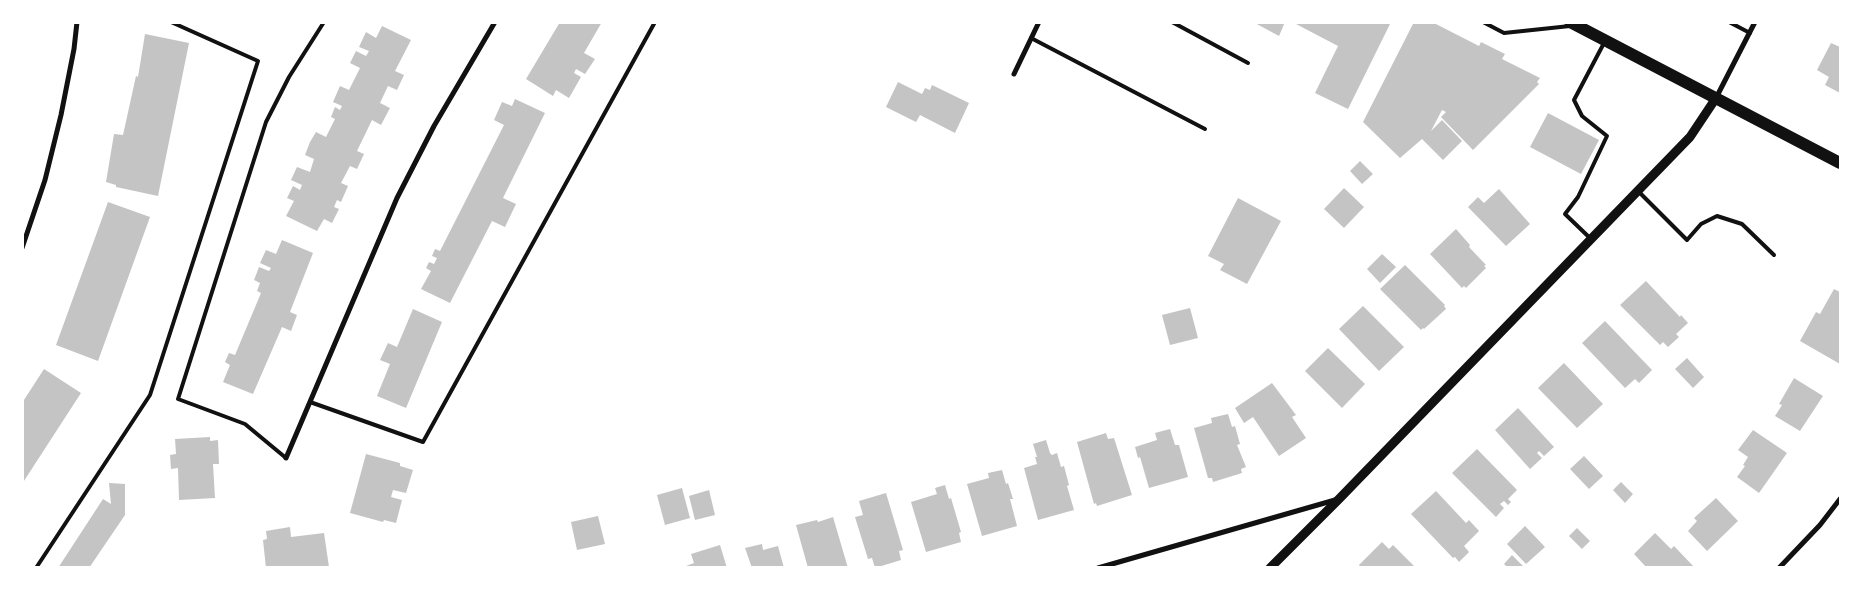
<!DOCTYPE html>
<html>
<head>
<meta charset="utf-8">
<style>
	body { margin:0 }
	#map { position:relative; width:1863px; height:590px; overflow:hidden; background:#fff; font-family:"Fira Sans",sans-serif }
	canvas { display:block }
	.frame { position:absolute; inset:0; border:24px solid #fff; pointer-events:none }
</style>
</head>
<body>
<div id="map">
<canvas width="1863" height="590"></canvas>
<div class="frame"></div>
</div>
<script>
const g = document.querySelector('canvas').getContext('2d');
g.lineJoin = 'round';
function paint(path, color) { g.fillStyle = color; g.fill(path, 'evenodd'); }
const toPath = rows => new Path2D(rows.map(r => 'M' + r).join(''));
function strokePath(path, color, width, dash) { g.strokeStyle = color; g.lineWidth = width; g.lineCap = dash ? 'butt' : 'round'; g.setLineDash(dash || []); g.stroke(path); }
const building = toPath([
	[560,22,602,22,584,53,595,59,585,74,576,69,574,73,581,77,569,98,556,90,553,96,526,79],
	[1253,22,1285,22,1279,36],
	[1296,22,1391,22,1348,109,1315,93,1338,46,1296,24],
	[1414,22,1432,22,1479,46,1481,42,1505,54,1502,59,1540,78,1537,82,1539,84,1473,150,1441,117,1446,112,1442,110,1431,131,1442,120,1462,141,1443,160,1422,139,1400,158,1363,122],
	[382,26,411,40,395,71,404,75,397,90,388,86,380,103,390,108,381,125,372,120,357,151,364,154,357,169,350,166,341,183,348,186,341,202,337,200,334,207,339,209,332,223,324,219,317,231,286,216,294,201,287,198,293,186,300,190,302,185,291,180,297,167,310,172,314,159,305,155,310,142,316,132,326,137,335,119,331,117,335,107,340,110,342,106,333,102,340,86,349,90,360,68,350,63,356,51,366,56,369,51,359,47,366,32,376,38],
	[145,34,189,43,158,196,116,187,116,185,106,182,114,134,123,135,136,76,138,77],
	[1831,43,1840,47,1840,93,1825,85,1829,77,1817,70],
	[898,82,922,94,925,88,930,90,932,85,969,103,955,133,920,115,916,122,886,107],
	[515,99,545,113,503,198,516,204,505,227,492,221,450,303,421,289,431,271,426,268,429,262,434,264,437,258,432,256,435,249,440,251,504,125,494,120,502,102,512,106],
	[1548,113,1599,140,1581,174,1530,147],
	[1360,161,1373,174,1362,184,1350,171],
	[1344,188,1364,207,1344,228,1324,209],
	[1499,189,1530,224,1506,246,1468,207,1478,197,1484,203],
	[1238,198,1281,221,1247,284,1220,270,1224,264,1208,256],
	[108,202,150,217,98,361,56,345],
	[1456,229,1470,245,1469,247,1486,265,1484,266,1486,268,1466,288,1464,286,1462,288,1430,254],
	[282,240,313,253,290,312,297,315,291,331,282,327,253,394,223,382,230,365,225,362,229,353,235,355,261,293,257,291,260,283,254,280,259,267,269,271,271,268,260,263,266,250,276,254],
	[1382,254,1396,267,1380,283,1367,269],
	[1405,265,1445,305,1444,306,1446,309,1424,329,1423,328,1421,330,1380,289],
	[1646,281,1680,317,1681,315,1688,323,1676,334,1679,337,1668,347,1663,342,1660,345,1620,305],
	[1834,289,1840,292,1840,364,1800,341,1816,312,1820,314],
	[1363,306,1404,347,1379,371,1339,329],
	[1190,308,1198,338,1170,345,1162,315],
	[413,309,442,322,406,408,377,396,390,364,380,360,388,343,397,347],
	[1605,321,1652,370,1639,383,1635,379,1625,388,1582,343],
	[1328,348,1365,384,1342,408,1305,371],
	[1687,358,1704,377,1693,388,1675,369],
	[1564,363,1603,404,1577,428,1538,388],
	[44,369,81,393,22,484,22,403],
	[1794,378,1823,396,1800,431,1775,416,1782,405,1779,404],
	[1272,383,1296,415,1292,417,1306,438,1279,456,1253,417,1244,423,1235,408],
	[1518,408,1554,447,1544,456,1539,451,1537,453,1542,458,1530,469,1495,430],
	[1228,414,1232,427,1235,426,1240,444,1237,445,1246,467,1241,469,1242,473,1213,482,1212,478,1208,478,1194,428,1212,423,1211,418],
	[1170,429,1175,445,1179,445,1188,477,1149,488,1140,457,1138,458,1135,447,1157,440,1155,433],
	[1753,430,1787,453,1759,493,1737,477,1745,466,1743,465,1748,457,1738,450],
	[1106,433,1108,439,1114,438,1132,495,1097,506,1096,503,1094,504,1077,442],
	[210,437,210,441,218,440,219,464,213,464,215,498,179,500,178,468,171,469,170,455,176,454,175,439],
	[1046,440,1050,453,1052,455,1057,453,1061,467,1064,466,1069,485,1067,486,1074,510,1038,520,1024,468,1037,464,1035,457,1037,457,1033,444],
	[1477,449,1517,490,1508,499,1511,502,1508,505,1504,501,1500,504,1504,508,1496,517,1452,473],
	[366,454,400,463,400,466,413,470,406,493,393,490,391,497,402,500,396,523,384,520,383,522,350,513],
	[1584,456,1603,476,1589,489,1570,469],
	[1002,470,1006,484,1008,483,1013,499,1010,499,1017,526,982,536,967,484,989,478,988,473],
	[1621,482,1633,494,1625,503,1613,490],
	[109,483,125,484,125,515,89,568,58,568,103,499,111,504],
	[945,485,949,499,951,498,961,532,959,533,961,542,926,552,911,502,937,494,935,488],
	[682,488,690,518,665,525,657,495],
	[709,490,715,515,695,520,689,496],
	[1436,491,1466,523,1469,520,1479,531,1464,546,1469,552,1459,562,1455,557,1453,558,1411,514],
	[886,493,903,550,899,551,901,560,875,568,872,558,868,559,855,517,863,515,859,501],
	[1716,498,1738,521,1707,551,1688,531,1697,521,1694,518],
	[598,516,605,544,577,550,571,522],
	[833,517,848,568,808,568,796,525,817,520,818,522],
	[1525,526,1545,547,1526,564,1507,544],
	[290,527,291,537,324,533,329,567,266,568,263,540,267,539,266,531],
	[1577,528,1590,541,1582,549,1569,536],
	[1655,533,1671,549,1674,546,1695,568,1647,568,1634,554],
	[1382,542,1389,549,1393,545,1416,568,1361,568,1359,565],
	[762,544,763,550,778,546,784,568,752,568,745,548],
	[720,545,727,568,687,568,686,566,694,563,691,554],
	[1512,555,1525,568,1508,568,1504,564]
]);
const service = toPath([
	[1172,22,1248,63],
	[1483,22,1504,33,1570,26],
	[1729,22,1750,33],
	[1031,38,1205,129],
	[1638,191,1687,240,1701,224,1717,216,1742,224,1774,255],
	[1591,239,1565,214,1578,197,1607,136,1582,116,1574,100,1604,43],
	[310,402,423,442,655,22],
	[286,458,245,424,178,399,266,122,289,77,324,22],
	[36,568,150,395,258,61,171,22]
]);
const minor = toPath([
	[1014,74,1039,22],
	[1716,98,1755,22],
	[22,248,45,180,61,115,74,49,77,22],
	[286,458,397,198,434,126,495,22],
	[1098,568,1335,500],
	[1779,568,1820,525,1840,499]
]);
const tertiary = toPath([
	[1270,568,1339,499,1690,137,1716,98]
]);
const primary = toPath([
	[1570,22,1840,163]
]);
paint(building, '#c4c4c4');
strokePath(service, '#111', 4);
strokePath(minor, '#111', 5);
strokePath(tertiary, '#111', 9);
strokePath(primary, '#111', 12);
</script>
</body>
</html>
